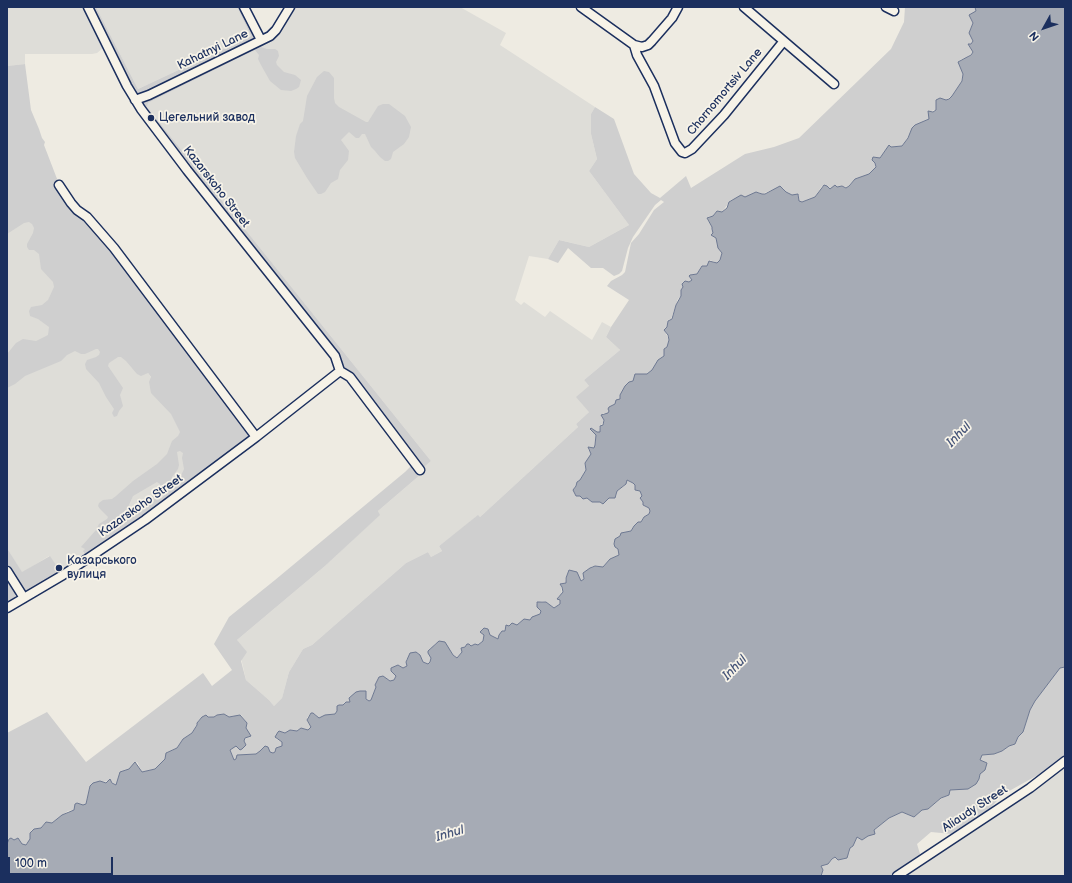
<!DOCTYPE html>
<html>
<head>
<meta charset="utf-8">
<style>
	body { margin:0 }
	#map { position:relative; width:1072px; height:883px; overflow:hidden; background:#eeebe2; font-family:"Balsamiq Sans",sans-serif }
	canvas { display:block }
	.frame { position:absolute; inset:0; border:8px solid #1b2f5e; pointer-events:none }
	.north { position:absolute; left:1024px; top:8px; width:40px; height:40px; -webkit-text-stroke:3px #f7f3e8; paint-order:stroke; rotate:230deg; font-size:11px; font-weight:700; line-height:16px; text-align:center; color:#1b2f5e }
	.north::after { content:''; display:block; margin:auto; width:14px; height:18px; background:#1b2f5e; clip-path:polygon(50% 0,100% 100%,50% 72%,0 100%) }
	.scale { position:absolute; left:8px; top:857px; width:105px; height:18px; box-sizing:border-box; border:2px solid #1b2f5e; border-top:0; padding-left:5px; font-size:12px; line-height:14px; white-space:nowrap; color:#1b2f5e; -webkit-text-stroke:3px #f7f3e8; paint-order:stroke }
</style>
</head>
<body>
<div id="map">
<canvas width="1072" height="883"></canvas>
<div class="frame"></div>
<div class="north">N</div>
<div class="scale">100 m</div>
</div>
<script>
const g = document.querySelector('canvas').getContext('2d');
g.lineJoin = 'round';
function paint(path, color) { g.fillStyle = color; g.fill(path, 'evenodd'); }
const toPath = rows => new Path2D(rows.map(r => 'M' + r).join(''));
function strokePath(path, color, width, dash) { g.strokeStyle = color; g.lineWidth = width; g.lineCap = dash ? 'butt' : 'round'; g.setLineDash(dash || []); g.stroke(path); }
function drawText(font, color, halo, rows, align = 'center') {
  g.font = font + ' "Balsamiq Sans",sans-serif'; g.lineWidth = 3.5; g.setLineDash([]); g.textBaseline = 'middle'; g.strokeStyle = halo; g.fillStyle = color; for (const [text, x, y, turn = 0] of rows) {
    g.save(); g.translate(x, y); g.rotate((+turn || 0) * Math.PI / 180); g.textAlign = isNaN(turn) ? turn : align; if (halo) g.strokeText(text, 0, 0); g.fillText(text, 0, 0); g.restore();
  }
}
const built = toPath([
	[7,7,85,7,102,45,103,48,97,53,92,54,25,54,25,64,7,66],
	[96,7,237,7,251,36,138,89],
	[292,7,460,7,506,33,500,45,595,107,591,114,591,134,597,159,589,171,629,225,589,247,559,240,548,259,529,256,515,300,521,305,524,302,545,317,550,311,592,340,602,322,611,327,606,337,620,350,584,380,589,386,589,412,576,424,578,427,480,517,478,516,439,546,442,551,431,557,428,552,406,563,312,645,303,649,289,672,282,698,274,706,269,700,246,680,237,640,325,566,379,515,378,511,420,475,423,468,431,461,147,107,148,103,243,56,267,43],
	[7,178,210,459,158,500,83,552,85,556,60,571,49,556,22,573,7,548],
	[1065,766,1065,876,904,876,928,859,1034,792]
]);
const green = toPath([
	[91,7,96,7,138,89,251,36,237,7,243,7,256,39,141,96,136,94,129,84],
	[905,7,975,8,976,11,970,17,973,23,970,30,973,41,969,45,973,52,966,58,960,60,959,65,962,67,963,74,962,81,952,96,946,100,943,100,937,107,936,110,931,111,929,115,929,119,924,121,912,131,902,146,891,147,885,151,880,158,878,159,875,157,875,169,866,177,855,179,847,187,840,186,830,189,822,186,815,197,802,202,799,201,799,195,792,195,786,193,783,188,772,190,762,194,758,192,747,197,731,200,722,212,717,211,713,216,708,217,707,219,712,227,714,236,716,238,718,244,718,246,722,253,720,260,717,263,710,260,707,266,701,267,699,272,697,274,692,274,690,277,692,280,689,282,683,282,682,284,683,287,681,290,681,296,678,299,671,319,668,320,667,323,667,328,664,329,669,340,667,347,664,349,664,356,657,362,652,371,647,374,637,375,633,381,629,382,625,386,620,399,615,404,609,407,609,411,608,413,603,413,603,423,599,427,600,432,597,432,592,429,590,430,596,435,595,445,594,448,590,447,588,449,591,454,585,464,586,470,580,480,577,482,576,486,574,488,574,492,576,496,580,496,582,498,588,498,591,501,601,502,605,502,609,498,616,496,617,491,624,486,627,480,633,483,635,485,635,490,640,491,642,496,641,499,643,502,643,505,649,508,650,511,649,514,644,517,641,522,634,526,631,531,620,534,620,536,614,541,615,547,618,549,619,555,610,559,603,567,593,566,590,568,583,575,583,580,580,580,577,574,570,570,569,571,565,579,566,583,562,583,561,585,562,594,558,597,558,600,559,599,561,601,560,604,554,608,546,602,542,601,536,603,541,611,539,615,530,620,520,622,517,625,509,626,506,629,505,631,502,632,498,639,490,635,490,632,483,630,481,631,484,635,483,641,478,645,476,644,471,646,469,644,462,648,462,652,457,658,439,642,435,644,433,648,430,648,431,658,430,662,428,664,423,662,418,653,413,653,406,660,407,666,403,668,399,665,391,668,391,671,396,676,394,680,391,682,388,679,378,679,375,685,376,687,371,700,368,701,365,695,350,696,349,699,350,702,345,702,343,705,340,705,335,714,319,718,315,714,311,713,307,718,307,721,311,727,308,730,301,728,297,731,292,730,285,733,279,731,276,739,282,742,282,746,276,748,275,752,273,753,270,752,268,749,256,754,238,755,236,759,234,760,230,750,234,746,236,746,242,749,246,745,244,740,249,736,246,728,247,723,241,715,229,717,224,714,217,715,214,717,205,716,199,720,192,733,183,739,177,748,167,752,165,759,155,769,142,772,137,762,129,769,120,773,116,785,111,781,94,783,90,786,86,804,83,806,77,803,74,810,68,811,52,823,49,822,44,824,41,828,34,829,31,831,30,840,25,845,21,844,20,841,17,838,14,840,10,838,7,840,7,844,7,733,47,712,86,762,203,673,212,686,232,670,214,644,229,617,275,580,405,472,412,465,420,475,378,511,380,515,325,566,237,640,247,652,241,661,246,680,269,700,274,706,282,698,289,672,303,649,312,645,406,563,428,552,431,557,442,551,439,546,478,515,480,517,578,427,576,424,589,412,576,397,589,386,584,380,620,350,606,337,611,327,629,300,607,286,611,281,622,275,625,272,631,243,639,234,654,210,664,202,661,200,655,205,633,237,628,248,622,271,619,274,614,276,603,268,591,268,568,248,558,263,548,259,559,240,589,247,629,225,589,171,597,159,591,134,591,114,595,107,614,119,634,174,651,193,660,198,686,176,691,188,745,154,774,147,799,138,891,49,904,22],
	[274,38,261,47,267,49,275,49,278,51,279,56,276,62,277,65,284,72,295,75,301,80,299,87,296,89,291,91,281,90,270,81,261,65,258,59,259,55,255,50,154,100,148,103,147,107,431,461,423,468,345,368,338,354,188,167,142,104,143,101],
	[25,64,31,110,39,129,42,138,45,142,44,145,59,184,87,218,251,436,143,518,85,556,83,551,85,549,81,547,96,530,99,524,107,519,108,517,100,509,98,506,99,503,103,500,112,499,116,496,133,481,157,464,167,454,172,441,178,436,180,432,171,414,151,393,149,382,151,377,148,373,141,376,137,374,126,361,121,357,118,357,109,363,108,366,123,388,120,395,123,406,119,411,117,416,114,417,112,413,114,409,106,397,99,383,86,369,85,364,87,360,96,357,99,355,100,352,98,349,96,349,85,354,81,354,75,351,67,355,61,361,25,376,15,384,7,388,7,354,16,343,23,339,36,341,48,335,49,327,38,319,30,316,29,311,31,307,42,305,48,300,54,287,53,282,41,269,39,254,34,250,29,250,27,247,27,244,33,233,34,228,32,224,29,222,24,223,7,234,7,66],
	[180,451,183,453,182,458,184,469,180,478,182,481,178,485,172,479,172,477,178,469,179,465,177,452],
	[157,482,160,484,161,490,165,492,168,492,161,498,160,496,156,495,153,496,137,507,121,520,118,520,128,507,133,496],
	[324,71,329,72,334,78,334,98,335,103,339,107,366,122,368,122,378,106,383,104,389,104,405,116,411,127,409,137,404,144,393,152,391,159,388,161,385,161,380,157,375,151,371,147,365,134,362,134,359,138,356,138,349,132,341,140,349,151,348,160,340,170,338,179,331,183,325,192,321,194,318,194,307,178,295,158,294,152,296,136,300,124,303,121,307,96,317,77],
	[7,548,22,572,50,556,60,571,30,590,25,591,17,585,7,567],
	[7,577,16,593,14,600,7,604],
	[1060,667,1065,667,1065,756,1045,771,1002,795,987,812,952,834,931,832,917,844,920,854,889,876,821,876,823,870,821,866,828,864,835,857,849,854,850,848,853,846,857,837,862,840,889,818,902,812,914,817,922,810,928,809,942,798,949,795,950,790,979,779,980,774,987,763,979,760,982,755,994,754,1002,751,1009,746,1015,744,1018,737,1023,732,1030,710,1035,701]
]);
const water = toPath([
	[975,7,1065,7,1065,667,1060,668,1035,701,1030,710,1023,732,1018,737,1015,744,1009,746,1002,751,994,754,982,755,980,760,987,763,985,770,980,774,979,779,976,784,968,789,950,790,949,795,941,798,928,809,922,810,914,817,902,812,889,818,874,830,875,834,868,836,862,840,857,837,853,846,850,848,847,858,838,860,835,857,832,859,828,864,821,866,823,870,821,876,7,876,7,844,9,839,11,838,14,840,18,838,22,844,26,845,30,839,30,833,34,829,41,828,46,822,52,823,62,815,74,810,75,804,77,803,83,805,86,804,90,786,93,783,100,781,106,783,110,779,112,783,116,785,120,772,129,769,135,762,142,772,155,769,165,759,166,753,177,748,183,739,192,733,197,725,197,723,202,717,206,715,208,717,214,717,217,715,224,714,229,717,240,715,247,723,246,728,251,736,245,738,244,741,246,745,242,749,240,750,236,746,230,750,234,760,236,759,237,755,256,754,260,751,265,746,268,747,270,752,273,753,275,752,276,748,282,746,282,742,275,737,278,732,279,731,285,733,290,730,297,731,301,728,308,730,311,727,307,720,311,713,313,713,319,718,325,715,335,714,337,711,337,706,339,705,343,705,346,702,350,702,349,698,356,692,360,691,366,691,366,699,369,701,371,700,376,687,375,685,379,677,383,676,390,681,394,680,396,676,391,671,391,668,398,665,403,668,407,666,406,662,410,653,416,652,420,655,423,662,428,664,430,662,431,658,428,653,428,651,439,641,445,642,453,655,457,658,462,652,461,648,465,647,467,644,469,644,471,646,475,644,478,645,483,641,484,635,480,632,484,628,488,629,490,635,498,639,499,635,502,631,505,631,506,625,509,626,512,623,517,625,524,619,530,620,532,617,540,614,541,611,537,607,537,602,546,602,554,608,560,604,560,600,557,599,563,592,562,587,560,584,566,583,566,578,569,570,577,572,581,581,584,579,583,573,590,568,595,566,603,567,610,559,619,555,618,549,615,547,614,544,615,539,620,536,621,533,631,531,634,526,638,522,641,522,644,517,649,514,650,511,649,508,643,505,643,502,640,498,642,496,640,491,635,490,635,485,633,483,627,480,626,484,617,491,615,498,609,498,603,504,600,502,592,502,587,498,583,499,580,496,576,496,573,490,576,486,577,482,580,480,586,470,585,463,591,454,588,447,594,448,595,445,596,435,590,429,591,428,597,432,600,432,600,426,603,425,604,420,601,415,608,413,609,411,608,409,609,407,615,404,616,400,620,399,620,395,625,386,629,382,633,381,635,374,647,374,652,370,658,360,664,356,664,349,667,347,669,340,668,335,664,330,667,327,668,321,672,319,676,305,681,296,681,290,683,287,682,284,685,281,689,282,692,280,689,276,690,275,697,274,702,266,707,266,709,261,717,263,720,260,722,253,718,248,716,238,711,235,713,233,712,229,712,227,707,218,713,216,717,211,722,212,727,208,729,202,741,195,745,197,756,192,762,194,765,194,780,186,786,192,792,195,798,194,799,201,802,202,815,197,824,185,827,186,830,189,835,185,837,187,842,186,846,188,849,186,855,179,869,174,876,167,875,163,872,160,873,157,880,158,889,145,891,147,902,146,908,138,912,128,915,125,929,119,928,111,933,112,936,110,936,100,940,98,946,100,949,99,952,96,962,81,963,74,958,62,971,55,973,52,968,44,971,44,973,41,969,33,973,23,969,15,976,11,975,7]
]);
const minor = toPath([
	[88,7,127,86,141,109,187,170,335,356,340,371],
	[244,7,261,40],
	[581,7,634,45,637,55,654,86,675,143,682,152,685,153,692,149,724,115,783,42],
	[744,7,834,84],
	[886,7,894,11],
	[634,45,642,47,648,45,652,41,672,18,678,7],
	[135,100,149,95,270,36,276,30,290,7],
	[59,185,71,203,77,210,87,217,114,248,256,437],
	[340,371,350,377,420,470],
	[7,571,24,598],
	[7,608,63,575,145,520,256,437,340,371],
	[897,876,1030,788,1065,761]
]);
const markers = [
	[151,118,4,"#1b2f5e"],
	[59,568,4,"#1b2f5e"]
];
const streetNames = [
	["Kahatnyi Lane",213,50,-26],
	["Chornomortsiv Lane",725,92,-50],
	["Kazarskoho Street",216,187,52],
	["Kazarskoho Street",141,506,-35],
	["Aliaudy Street",975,809,-33]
];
const poiNames = [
	["Цегельний завод",159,118],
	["Казарського",67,561],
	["вулиця",67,575]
];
const waterNames = [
	["Inhul",959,435,-46],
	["Inhul",735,668,-46],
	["Inhul",450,834,-16]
];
paint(built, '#deddd8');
paint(green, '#cfcfcf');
paint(water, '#a6abb5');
strokePath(water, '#6e7992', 1);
strokePath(minor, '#1b2f5e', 11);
strokePath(minor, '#f7f3e8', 8);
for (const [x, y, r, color] of markers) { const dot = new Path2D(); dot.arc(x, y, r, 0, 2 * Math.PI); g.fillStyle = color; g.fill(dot); strokePath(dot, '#f7f3e8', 1.5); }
drawText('12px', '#1b2f5e', '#f7f3e8', streetNames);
drawText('12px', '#1b2f5e', '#f7f3e8', poiNames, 'left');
drawText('italic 13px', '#455478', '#f7f3e8', waterNames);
</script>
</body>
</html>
